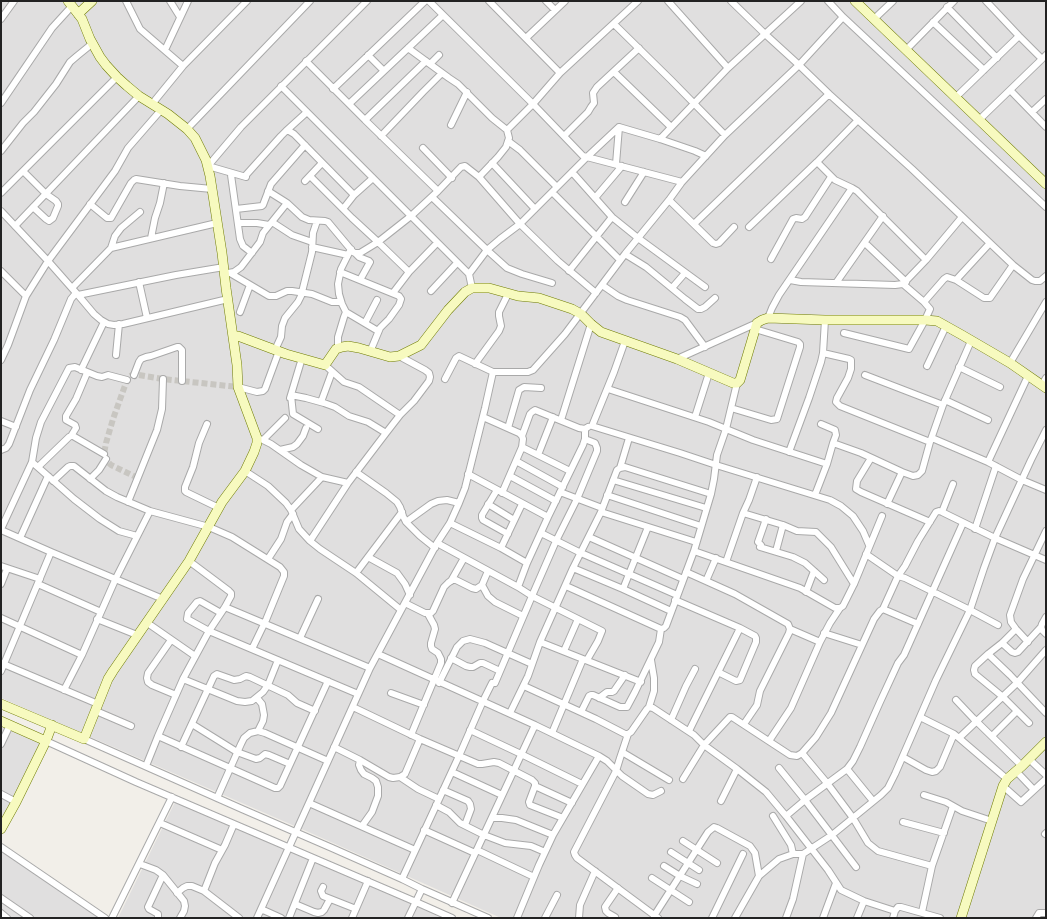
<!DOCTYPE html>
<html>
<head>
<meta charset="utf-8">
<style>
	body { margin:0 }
	#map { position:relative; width:1047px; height:919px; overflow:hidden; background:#f2efe9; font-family:Mulish,sans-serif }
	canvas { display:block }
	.frame { position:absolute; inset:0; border:2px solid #222; pointer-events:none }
</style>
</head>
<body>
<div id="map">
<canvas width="1047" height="919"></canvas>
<div class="frame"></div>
</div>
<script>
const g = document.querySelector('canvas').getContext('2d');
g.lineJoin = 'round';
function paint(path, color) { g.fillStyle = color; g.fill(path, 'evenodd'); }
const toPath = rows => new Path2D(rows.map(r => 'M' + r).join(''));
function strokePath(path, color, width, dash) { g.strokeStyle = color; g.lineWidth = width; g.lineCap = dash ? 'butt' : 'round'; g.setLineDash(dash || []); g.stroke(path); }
const residential = toPath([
	[1,1,1046,1,1046,918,501,918,313,834,1,698],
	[1,723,43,741,1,821],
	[176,800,413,904,445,918,118,918],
	[1,846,103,918,1,918]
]);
const streetTunnel = toPath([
	[138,478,111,465,108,462,104,454,106,443,113,419,127,380,129,377,132,375,139,375,163,379,238,387]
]);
const street = toPath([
	[126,1,140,29,183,66,247,1],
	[170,1,180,17],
	[429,1,533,104,583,156,682,182],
	[489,1,560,73],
	[546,1,555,10],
	[668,1,728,68],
	[731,1,765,34,799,65,829,94,912,169,1013,265,1032,280,1035,281,1040,281,1046,276],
	[828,1,843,17,1046,207],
	[986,1,1019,36,1042,59,1046,55],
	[947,7,997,58],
	[1,19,14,1],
	[874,19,893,1],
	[933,22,984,70],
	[614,24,671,80,725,135],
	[526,38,565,1],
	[408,48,449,78,458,84,492,118,507,130],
	[165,50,188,1],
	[906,50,954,1],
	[368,55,384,71],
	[306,61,365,120],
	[426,61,365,120,438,191],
	[430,64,439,55],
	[614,72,671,127],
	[281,86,469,274],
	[333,89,425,1],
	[1010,90,1046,127],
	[956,97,1019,36],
	[1,103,52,28,72,6],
	[152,104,183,66],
	[349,104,443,15],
	[1032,112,1046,99],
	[979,120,1042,59],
	[451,125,467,92],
	[187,129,310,1],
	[286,131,307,112],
	[381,136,423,92,442,73],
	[564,136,588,112,591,107,594,103,593,93,597,87,639,48],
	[660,139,728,68,801,1],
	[508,141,520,150,557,187],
	[423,148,452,178],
	[1,151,23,123,34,112,56,84,70,62,77,56,93,43],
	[817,162,835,180,852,188,857,191,926,260],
	[492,163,535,209],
	[616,164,619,127],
	[23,171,46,194,56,201,58,204,58,206,53,218,49,221,46,219,33,207],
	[572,172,612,217,638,238,705,287],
	[231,175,240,239,243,246,252,253],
	[246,175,281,136,286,131,289,131,294,134,354,195],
	[310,176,352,218,378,242,409,272],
	[246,177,208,166,241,127,367,1],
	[479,177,520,224,558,261,596,293],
	[305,181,322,163],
	[268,191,287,203,302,217,309,220,325,221,328,222,353,252,355,253,360,253,378,242,411,216,438,191,461,167,465,166,479,177,498,157,506,147,509,138,507,130,533,104,560,73,638,1],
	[552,192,620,260],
	[1,193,117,77],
	[432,197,487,250,507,268,522,274,552,283],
	[595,198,622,166],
	[669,200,713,243,716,244,719,243,734,227],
	[625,202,644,172],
	[90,204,107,218,111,218,131,183,134,180,136,179,180,186,212,189],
	[236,209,262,206,263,205,271,184,305,145],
	[343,209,354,195,373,178],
	[1,211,48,261,78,295,176,275,224,267],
	[272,222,292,235,312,242],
	[238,223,257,223,269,225],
	[694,224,829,94],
	[15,226,139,96],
	[749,227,817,162,858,120],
	[151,238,155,218,160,203,164,183],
	[865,243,906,282],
	[312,247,348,255],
	[111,248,115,236,121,228,140,212],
	[351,249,341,269,338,284,339,294,342,304,346,312,378,331],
	[355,253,359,257,369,261,370,262,360,280],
	[625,254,646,267,685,299,698,309,701,309,705,307,715,298],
	[771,259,793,219,796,218,802,219,805,217,831,177],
	[1,271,26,296],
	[569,271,612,217],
	[340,272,399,296,401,299,399,305,389,319,380,328,370,352],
	[228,273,234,272,241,267,260,242,263,233,287,203],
	[230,273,269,296,276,296,287,291,292,291,312,294,332,302,341,302],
	[790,280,801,282,895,285,903,284,926,260,962,217],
	[956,280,990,243],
	[139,282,147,318],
	[836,283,883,216],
	[602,285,618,296,627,300,680,317,685,320,705,347],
	[72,288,111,248,217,223],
	[472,288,469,274,487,250,500,239,520,224,587,157,619,127,660,139,695,151,706,156],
	[672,288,685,273],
	[431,291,457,263],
	[393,293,409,272,437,243],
	[78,295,94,314,101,320,108,324,114,325,123,324,228,299],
	[924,302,944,279,947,277,956,280,984,298,990,298,1013,265],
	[240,312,250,285],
	[768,318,772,308,779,295,852,188],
	[365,323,377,300],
	[844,333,909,349,925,320,930,309,924,302,903,284],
	[625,341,614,372,592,426,680,453,716,465,830,500,841,506,853,516,863,531,869,545],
	[338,348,338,337,344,317,346,312],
	[275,350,281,337,282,326,285,318,298,302,301,296,312,252,313,233,317,221],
	[823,353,849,359,851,360,851,369,848,378,837,398,836,402,840,406,930,442],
	[116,355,119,324],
	[677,359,757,323],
	[1,360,8,345,26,296,48,261,115,171,128,148,161,110],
	[1010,363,1046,302],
	[475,364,499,331,501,326,499,316,499,312,508,294],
	[325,365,344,382,359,387,400,415],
	[927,366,946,326],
	[959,367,1000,387],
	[81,370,104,322],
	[134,375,139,362,141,359,146,357,151,356,177,347,179,347,182,350,182,381],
	[865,375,943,405],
	[445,379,456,358,459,356,493,372],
	[1042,385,1046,378],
	[238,387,257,392,263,391,265,389,279,351],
	[608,389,709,422,753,440,827,464],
	[290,398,302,358],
	[945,400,988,420],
	[321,402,332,372],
	[731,408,771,420,777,419,800,347,800,344,798,342,755,329],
	[483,417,519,433,522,436,523,439,522,447,502,493],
	[695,417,709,373],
	[561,420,591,324],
	[1,421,16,427],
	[207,424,199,443,193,467,185,487,185,491,186,492,219,508],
	[508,428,519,390,524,387,541,388],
	[318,429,293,414,291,395,306,398,324,403,335,407,349,416,368,422,386,433],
	[71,436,76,428,75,425,66,420,66,416,76,399,87,373],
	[522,436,530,414,532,412,535,410,579,428,585,429,588,427],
	[257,438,263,440,271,444,301,465,322,477,348,483,386,433,400,415,414,401,429,381,430,377,429,373,425,370,399,356],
	[932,438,988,462,1022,480,1046,490],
	[263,440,285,418],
	[833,443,861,453,902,472,913,476,918,475,922,471,930,442,943,405,971,341],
	[522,447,570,471],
	[1,450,6,448,9,444,30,390,54,340,71,299,76,293],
	[280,450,293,447,297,444,303,436,306,428],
	[789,452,809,398,821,362,823,353,825,320],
	[538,455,553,417],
	[871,458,857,481,856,489,861,492,930,522],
	[516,461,563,487],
	[32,462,74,499,100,519,119,531,137,536],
	[988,462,1028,376],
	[38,467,69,437,71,436,73,436,104,454],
	[620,468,629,438],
	[245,471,268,486,286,503,291,510,299,529,310,541,320,549,356,573,401,610],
	[356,472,386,493,397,502,400,507,403,516,406,522,420,536,435,548],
	[468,474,548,517],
	[510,476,556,501],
	[90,479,99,470,106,459],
	[613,480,706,508],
	[53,481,68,467,70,466,74,466,106,491,117,497,150,511,209,527,232,537,280,567,284,572,284,576,266,620,252,649],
	[497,490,482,515,482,518,483,520,508,534],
	[560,492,602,508],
	[607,495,701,526],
	[815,495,827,464,833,443,836,435,835,430,821,424],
	[128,502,157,430,162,409,163,379],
	[488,504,514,520],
	[887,504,902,472],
	[291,510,322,477],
	[601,512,696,542],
	[942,512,953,484],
	[743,513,783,525,797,531,816,532,831,547,854,584],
	[766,519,758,542,761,545,760,547,793,557,805,563,824,580],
	[406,522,431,504,438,501,447,500,459,503],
	[450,523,501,548,527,563],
	[1,529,32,462,36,438,41,422,69,368,75,367,97,376,102,377,108,375,127,380],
	[975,529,996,466],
	[1,530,51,552,163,599],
	[541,533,581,553,677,595],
	[589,537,683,579],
	[20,538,48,476],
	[310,541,348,483],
	[437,543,518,587,532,596,602,631,598,641,587,660],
	[501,548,522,504],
	[694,551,800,588,835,608,840,608,843,606,854,584,882,516],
	[776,551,783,525],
	[866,554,898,576,905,578,970,610,998,625],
	[368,557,397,573,405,584,410,595],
	[268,559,281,539,287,522,293,514],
	[189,561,229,591,231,593,231,596,225,607,209,631,358,694],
	[726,562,743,513,749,500,757,477],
	[1,566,40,579],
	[573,568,623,589,671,611],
	[686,572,735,594,788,624,790,629,789,633,760,691,757,705,744,724],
	[356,573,402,512],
	[451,581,464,558],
	[706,581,716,558],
	[1,584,7,569],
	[38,584,101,612],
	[482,585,488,596,495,602,523,616],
	[566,586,661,629,664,628,666,626,694,551,711,494,714,479,717,455,726,429,737,383],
	[518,587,527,563,548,517,583,445,585,439,585,429],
	[623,589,648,527],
	[806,592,814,571],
	[675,600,740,628,755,636,756,638,756,642,740,680,736,681,718,672],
	[405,603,425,613,431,613,433,611,444,587,448,583,452,580,456,580,472,588,476,589,482,585,488,571],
	[225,607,370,668],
	[883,609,898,576,905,566,918,541,936,512,939,511,942,512,995,538,1046,560],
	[1046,617,1042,624,1041,627,1042,630,1046,634],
	[1,618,82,655],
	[97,619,137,635],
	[146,622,195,656],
	[790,629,820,642],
	[1016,629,1002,643,988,654,975,666,974,670,975,674,1003,697,1029,723],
	[824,633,862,645],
	[300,638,318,599],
	[171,640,148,673,147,678,148,682,152,685,176,695],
	[540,642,641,682],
	[1028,642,1016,629,1011,622,1010,615,1023,579,1046,531],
	[1002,643,1012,652,1015,653,1018,652,1041,627],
	[564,651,578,619],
	[378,654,535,725,599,756,607,761,622,776,648,794,653,795,661,791],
	[988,654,1010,675,1046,713],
	[451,658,466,666,470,667,473,667,480,663,483,663,500,671],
	[1,663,98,704],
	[1,671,51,552],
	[183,679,237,701,245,702,252,701,263,692,268,685,278,660],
	[439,683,457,647,463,641,470,639,485,643,532,664],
	[495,683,532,596,556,541,577,499,597,451,597,448,595,443,585,439],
	[524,686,596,719,625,734,628,734,631,732,647,709,649,707,653,708,694,735,704,745,737,769,766,792,786,816,828,870,841,890,864,901,895,911],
	[64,690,82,655,116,578,150,511],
	[391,693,424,705],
	[257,698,262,704,264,715,263,721,258,731],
	[599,698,607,692,612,692,614,691,625,675],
	[956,700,973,718,1022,766],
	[353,707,420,739,478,764,482,764,494,762,499,763,532,780,535,783,535,786,529,802,530,805,563,818],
	[649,707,654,691,654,678,651,660],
	[96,711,131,726],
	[581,712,589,696,591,695,593,695,620,707,627,707,635,692,659,642,661,629],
	[510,713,528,676,540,642,573,568,601,512,617,470,620,468,625,467,711,494],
	[920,717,954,734,959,738,1007,779],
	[671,720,686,686,695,669],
	[192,724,237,752,256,759,260,758,265,754,269,755,290,764],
	[470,730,521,754,582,784],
	[689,731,740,628],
	[552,733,583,659],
	[628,734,620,758,616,771,574,852,575,855,577,858,658,918],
	[411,735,441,663,441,659,438,653,432,649,431,646,431,643,435,629,434,625,428,614],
	[158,736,275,788,278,788,280,786,328,681],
	[992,736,1017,711],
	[959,738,1017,683,1046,650],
	[84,739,242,809,332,848,402,879,422,889,488,918],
	[46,741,136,782,416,902,452,918],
	[769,741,791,708,820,642,830,623,840,608],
	[1,744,10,725],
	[181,747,214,676,217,674,234,680,240,679,246,676,250,677,288,695,297,703,315,711],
	[334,747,360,760,389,777,393,778,400,777,405,774,420,739],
	[622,752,669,780],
	[802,753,827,783,853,818,868,843,878,851,932,866],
	[903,757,926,770,932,772,936,771,940,767,954,734],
	[1029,759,1046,775],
	[360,760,359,765,361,770,364,774,372,778,376,781,378,787,378,796,372,812,362,826],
	[146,766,158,736,183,679,209,631,189,620,187,619,188,613,197,602,200,601,221,613],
	[779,768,805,800,856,867],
	[847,769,873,801],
	[1016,771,1034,790],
	[452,772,502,795],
	[400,777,418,789,439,799],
	[683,779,704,745,730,717,732,717,790,755,797,756,802,753,816,737,831,713,874,619,880,611,883,609,918,624],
	[535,786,572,803],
	[1003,786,1021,802,1046,779],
	[443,790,468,801,470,804,471,809,465,825],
	[1,794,16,802],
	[924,795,946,802,962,811,992,821],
	[217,798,241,744,244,738,250,733,258,731,265,733,328,761],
	[721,801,737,769],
	[309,803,415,850],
	[436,805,449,812,460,823,484,835,505,843,531,846,545,852],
	[773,816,791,845,793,854],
	[786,816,805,800,847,769,853,761,860,747,880,702,898,663,904,655,963,523],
	[492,818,502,818,516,820,553,835],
	[903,822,944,833],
	[160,823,222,850],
	[424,830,475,853],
	[1045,834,1046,833],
	[683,841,717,863],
	[1,847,105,918],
	[477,850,534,877],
	[671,852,699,870],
	[140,864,156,870,163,875,180,896,184,901,185,906,184,911,180,918],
	[664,866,680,876,697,884],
	[652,878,689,902],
	[402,879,459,756,483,701,492,683],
	[323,887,321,891,323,896,356,909],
	[204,891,215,863,225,845,234,824],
	[177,893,183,888,187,886,192,886,204,891,239,918],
	[1,898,30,918],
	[452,903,535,725],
	[295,904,314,912,318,913,322,912,324,910,330,899],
	[261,909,281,918],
	[922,912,932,866,953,806],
	[1,913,7,918],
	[654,916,708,832,714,827,717,828,750,846,755,853,759,876],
	[615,917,608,913,606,911,605,907,607,904,618,888],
	[112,918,172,797],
	[158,918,158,914,149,909,148,907,163,875],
	[257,918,370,668,437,543,450,523,459,503,465,488,485,408,493,372,528,372,533,370,565,334,625,254,669,200,682,182,725,135,799,65,843,17],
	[289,918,313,858],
	[352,918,368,881],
	[408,918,422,889],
	[517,918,539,865,553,835,599,756],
	[545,918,557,895],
	[579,918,580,905,595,871],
	[712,918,743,854],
	[735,918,759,876,779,859,793,854,803,854],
	[786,918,793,899,803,854,832,835,881,795,888,788,895,774,936,680,970,610,984,568,995,538,1031,460,1046,430],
	[823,918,836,883],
	[857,918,864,901],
	[893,918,895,911,898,907,901,907,940,918],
	[1036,918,1039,913,1046,913]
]);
const secondary = toPath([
	[855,1,1046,184],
	[78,14,92,1],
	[233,336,238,336,286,354,325,365,336,349,342,347,348,346,359,348,390,357,399,356,421,345,448,310,465,292,472,288,489,288,518,296,539,298,572,309,581,314,591,324,601,332,677,359,733,383,737,383,740,380,757,323,762,320,768,318,825,320,925,320,937,321,962,335,1010,363,1046,388],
	[1,704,84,739,108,679,113,671,189,561,222,502,245,471,254,452,257,443,257,438,238,387,237,365,226,288,222,253,210,176,206,160,195,138,187,129,168,114,139,96,127,86,117,77,106,65,100,57,90,39,82,19,68,1],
	[1,721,46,741],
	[1,829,16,802,46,741,52,725],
	[961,918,1003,786,1007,779,1022,766,1046,742]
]);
paint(residential, '#e0dfdf');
strokePath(streetTunnel, '#c8c6c1', 6, [6, 3]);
strokePath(street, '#a9a9a9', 8);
strokePath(secondary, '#707d05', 10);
strokePath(street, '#fff', 6);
strokePath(secondary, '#f7fabf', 9);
</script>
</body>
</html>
